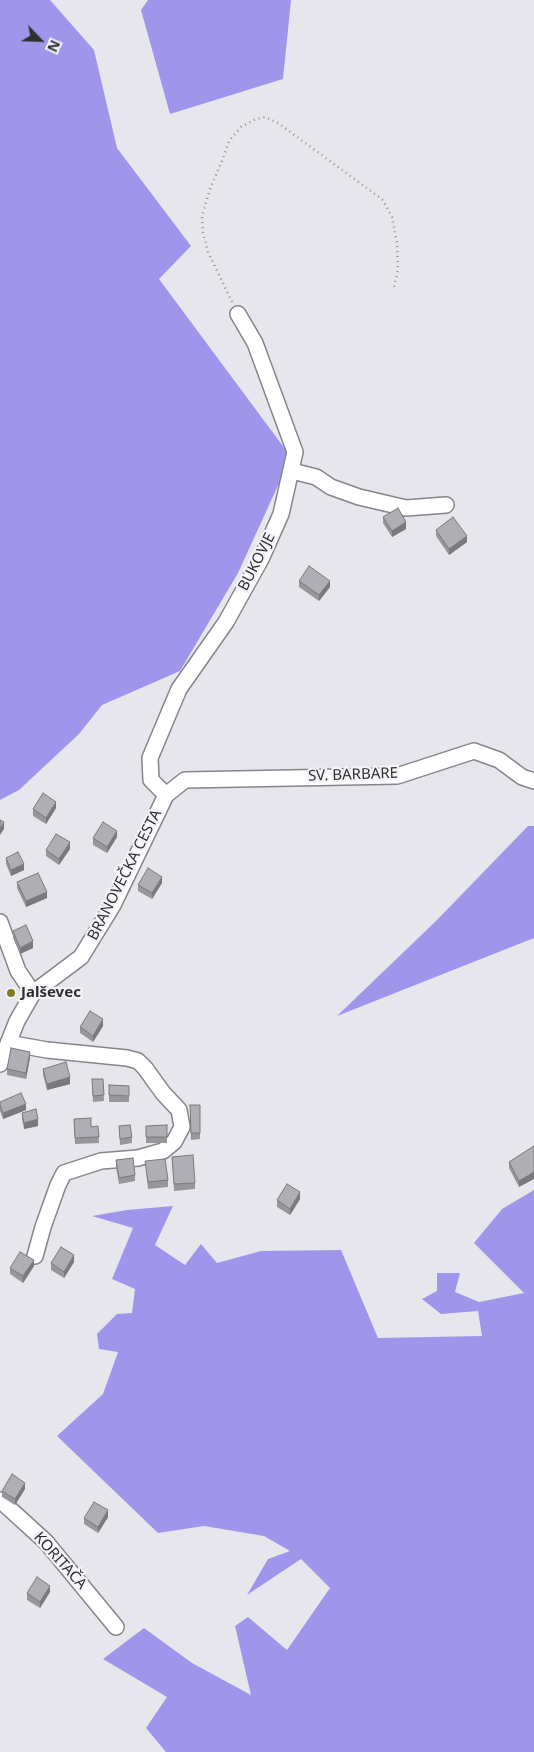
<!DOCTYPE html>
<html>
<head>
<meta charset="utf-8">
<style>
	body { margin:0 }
	#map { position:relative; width:534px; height:1752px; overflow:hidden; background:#e6e6ec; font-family:"Noto Sans",sans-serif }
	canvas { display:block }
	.north { position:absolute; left:15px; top:15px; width:50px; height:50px; -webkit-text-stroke:4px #f3f3fa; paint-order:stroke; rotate:114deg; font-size:14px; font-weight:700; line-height:20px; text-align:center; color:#303032 }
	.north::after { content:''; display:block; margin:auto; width:18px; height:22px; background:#303032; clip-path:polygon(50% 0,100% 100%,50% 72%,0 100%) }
</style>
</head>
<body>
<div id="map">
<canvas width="534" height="1752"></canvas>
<div class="north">N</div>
</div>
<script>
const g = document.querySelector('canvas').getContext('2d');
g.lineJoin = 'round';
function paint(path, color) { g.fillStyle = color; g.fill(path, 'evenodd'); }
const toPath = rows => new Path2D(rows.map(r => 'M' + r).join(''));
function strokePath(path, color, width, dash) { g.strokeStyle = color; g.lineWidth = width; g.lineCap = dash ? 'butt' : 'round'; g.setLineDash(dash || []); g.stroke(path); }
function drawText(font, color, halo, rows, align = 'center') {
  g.font = font + ' "Noto Sans",sans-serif'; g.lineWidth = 4.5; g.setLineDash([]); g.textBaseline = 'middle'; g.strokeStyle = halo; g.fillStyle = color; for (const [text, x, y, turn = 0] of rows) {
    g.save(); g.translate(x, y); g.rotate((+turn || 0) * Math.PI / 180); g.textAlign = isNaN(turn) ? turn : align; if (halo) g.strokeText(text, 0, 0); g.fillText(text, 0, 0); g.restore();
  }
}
const forest = toPath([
	[0,0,50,0,94,50,117,148,191,246,159,279,291,457,238,573,180,671,102,705,79,734,19,790,0,800],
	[148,0,291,0,283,79,170,114,141,10],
	[528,826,534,826,534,938,337,1016,437,920],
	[534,1190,534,1752,166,1752,146,1728,167,1697,103,1659,144,1628,192,1663,251,1695,235,1626,248,1617,287,1650,330,1588,301,1559,247,1595,268,1559,290,1551,264,1536,204,1526,158,1533,57,1436,103,1394,118,1352,99,1349,97,1334,117,1314,132,1313,135,1289,112,1279,133,1228,92,1216,127,1210,173,1206,155,1245,185,1265,201,1244,217,1263,261,1251,341,1250,378,1338,482,1336,478,1311,441,1314,422,1299,437,1291,437,1273,460,1273,455,1292,479,1302,524,1293,474,1243,502,1209]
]);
const path = toPath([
	[232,302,208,252,203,233,202,216,210,189,222,161,229,141,241,127,256,119,265,117,278,123,383,200,392,217,397,243,398,270,394,287]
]);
const minor = toPath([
	[292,471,316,477,331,487,359,497,406,508,446,505],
	[166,795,151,780,150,758,179,689,226,622,261,559,281,514,295,452,255,343,238,314],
	[0,922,18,971,33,993],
	[8,1043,47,1050,127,1058,138,1061,145,1068,163,1093,179,1110,182,1127,174,1142,163,1151,138,1158,101,1161,64,1173,58,1185,43,1227,35,1256],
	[0,1064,17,1021,33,993,81,957,113,905,166,795,185,780,397,776,474,751,499,760,522,777,534,781],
	[0,1500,46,1542,116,1627]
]);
const wall = toPath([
	[383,517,406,529,392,537,383,523],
	[436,530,467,542,449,555,436,536],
	[299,581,330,587,319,601,299,587],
	[56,808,46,824,33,816,33,809],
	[117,837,107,853,93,845,93,838],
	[70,849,59,865,46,856,46,850],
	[6,858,24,870,11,876,6,864],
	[17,882,47,898,26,907,17,888],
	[162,883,152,899,138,891,138,885],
	[13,931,33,948,20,954,13,938],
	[103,1026,93,1042,80,1033,80,1027],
	[30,1058,26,1079,7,1075,7,1069],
	[43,1069,70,1084,47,1090,43,1075],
	[92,1079,103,1079,104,1101,93,1102],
	[109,1085,129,1086,129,1102,109,1102],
	[0,1102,26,1110,3,1119,0,1111],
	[190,1105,200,1105,200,1139,191,1140],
	[22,1113,38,1126,24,1129,22,1119],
	[74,1119,91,1127,98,1126,99,1143,75,1144],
	[167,1125,167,1143,146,1143,146,1126],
	[119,1126,132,1137,132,1143,120,1145],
	[534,1146,519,1187,509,1168,509,1162],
	[172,1157,195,1183,195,1189,174,1191],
	[116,1160,135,1175,135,1181,119,1184,116,1167],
	[145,1161,168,1180,168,1187,148,1189],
	[300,1199,290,1215,277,1207,277,1200],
	[74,1262,64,1278,51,1270,51,1263],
	[34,1266,23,1283,10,1274,10,1268],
	[25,1489,15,1505,2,1497,2,1491],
	[108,1517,98,1533,84,1524,84,1518],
	[50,1592,40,1608,27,1600,27,1593]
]);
const shadedWall = toPath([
	[406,522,406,529,392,537,392,531],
	[467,536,467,542,449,555,449,549],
	[330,581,330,587,319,601,319,595],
	[56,802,56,808,46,824,46,818],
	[4,822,4,829,0,835,0,829],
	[117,831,117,837,107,853,107,847],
	[70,842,70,849,59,865,59,859],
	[24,864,24,870,11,876,11,870],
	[162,877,162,883,152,899,152,893],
	[47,892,47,898,26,907,26,901],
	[33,941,33,948,20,954,20,948],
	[103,1019,103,1026,93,1042,93,1036],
	[30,1052,30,1058,26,1079,26,1073],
	[70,1077,70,1084,47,1090,47,1084],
	[26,1104,26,1110,3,1119,3,1113],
	[38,1119,38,1126,24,1129,24,1123],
	[534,1172,534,1179,519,1187,519,1181],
	[300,1192,300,1199,290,1215,290,1209],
	[74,1255,74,1262,64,1278,64,1272],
	[34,1260,34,1266,23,1283,23,1276],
	[25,1483,25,1489,15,1505,15,1499],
	[108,1510,108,1517,98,1533,98,1527],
	[50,1586,50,1592,40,1608,40,1602]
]);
const building = toPath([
	[398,508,406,522,392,531,383,517,398,508],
	[453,517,467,536,449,549,436,530,453,517],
	[309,566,330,581,319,595,299,581,309,566],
	[43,793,56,802,46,818,33,809,43,793],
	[0,820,4,822,0,829,0,820],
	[103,822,117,831,107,847,93,838,103,822],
	[56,834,70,842,59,859,46,850,56,834],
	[18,852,24,864,11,870,6,858,18,852],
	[148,868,162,877,152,893,138,885,148,868],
	[38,873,47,892,26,901,17,882,38,873],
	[26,925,33,941,20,948,13,931,26,925],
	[90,1011,103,1019,93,1036,80,1027,90,1011],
	[11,1048,30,1052,26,1073,7,1069,11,1048],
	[66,1062,70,1077,47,1084,43,1069,66,1062],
	[92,1079,103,1079,104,1095,93,1096,92,1079],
	[109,1085,129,1086,129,1096,109,1095,109,1085],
	[21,1093,26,1104,3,1113,0,1105,0,1102,21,1093],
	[190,1105,200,1105,200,1133,191,1133,190,1105],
	[36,1109,38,1119,24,1123,22,1113,36,1109],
	[91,1118,91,1127,98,1126,99,1137,75,1138,74,1119,91,1118],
	[130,1125,132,1137,120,1139,119,1126,130,1125],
	[167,1125,167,1137,146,1137,146,1126,167,1125],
	[534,1146,534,1172,519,1181,509,1162,534,1146],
	[193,1155,195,1183,174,1184,172,1157,193,1155],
	[133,1158,135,1175,119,1178,116,1160,133,1158],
	[165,1159,168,1180,148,1182,145,1161,165,1159],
	[287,1184,300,1192,290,1209,277,1200,287,1184],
	[61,1247,74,1255,64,1272,51,1263,61,1247],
	[20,1252,34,1260,23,1276,10,1268,20,1252],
	[12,1474,25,1483,15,1499,2,1491,12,1474],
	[94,1502,108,1510,98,1527,84,1518,94,1502],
	[37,1577,50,1586,40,1602,27,1593,37,1577]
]);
const markers = [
	[11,993,5,"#7f7d24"]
];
const streetNames = [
	["BUKOVJE",257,562,-63],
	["SV. BARBARE",353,775,-2],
	["BRANOVEČKA CESTA",125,875,-63],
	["KORITAČA",60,1561,48]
];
const poiNames = [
	["Jalševec",21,993]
];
paint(forest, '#9f96ec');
strokePath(minor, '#85858b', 18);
strokePath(path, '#939397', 2.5, [1, 4]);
strokePath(minor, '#fff', 15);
paint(wall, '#96969b');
paint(shadedWall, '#7a7a7e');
paint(building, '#aeaeb4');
strokePath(building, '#7a7a7e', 1);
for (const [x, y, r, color] of markers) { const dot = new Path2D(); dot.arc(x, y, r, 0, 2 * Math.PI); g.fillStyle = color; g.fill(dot); strokePath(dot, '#f3f3fa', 2); }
drawText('15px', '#303032', '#f3f3fa', streetNames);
drawText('bold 15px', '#303032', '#f3f3fa', poiNames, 'left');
</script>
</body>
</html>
